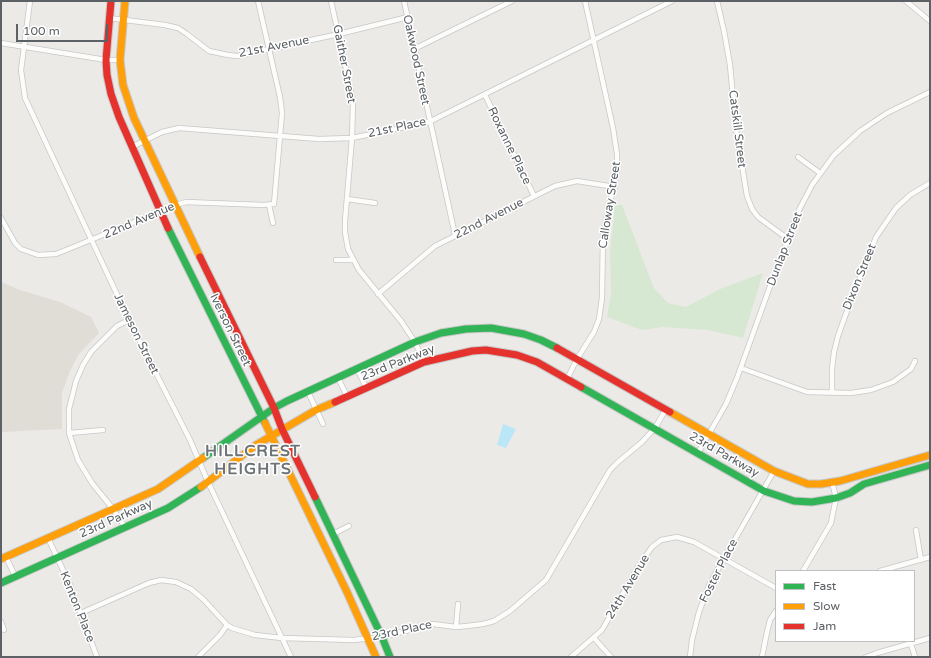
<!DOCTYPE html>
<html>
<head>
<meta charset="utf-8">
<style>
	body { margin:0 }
	#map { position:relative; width:931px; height:658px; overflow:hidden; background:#eceae7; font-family:"Varela Round",sans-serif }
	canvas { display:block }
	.frame { position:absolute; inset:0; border:2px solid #5c6165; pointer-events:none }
	.legend { position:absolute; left:775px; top:570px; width:140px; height:72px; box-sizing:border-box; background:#fff; border:1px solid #bec0c1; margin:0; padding:5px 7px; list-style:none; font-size:12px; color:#5c6165 }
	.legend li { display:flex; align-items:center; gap:8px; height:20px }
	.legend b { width:20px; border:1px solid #bec0c1 }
	.scale { position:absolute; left:16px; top:24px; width:92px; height:18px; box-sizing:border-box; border:2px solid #5c6165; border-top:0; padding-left:5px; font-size:12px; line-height:14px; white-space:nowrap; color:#5c6165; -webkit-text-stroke:3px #fff; paint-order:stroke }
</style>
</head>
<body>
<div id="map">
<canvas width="931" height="658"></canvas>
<div class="frame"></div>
<ul class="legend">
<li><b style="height:5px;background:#30b455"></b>Fast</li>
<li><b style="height:5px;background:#ff9f0a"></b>Slow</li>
<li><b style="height:5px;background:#e5322d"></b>Jam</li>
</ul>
<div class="scale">100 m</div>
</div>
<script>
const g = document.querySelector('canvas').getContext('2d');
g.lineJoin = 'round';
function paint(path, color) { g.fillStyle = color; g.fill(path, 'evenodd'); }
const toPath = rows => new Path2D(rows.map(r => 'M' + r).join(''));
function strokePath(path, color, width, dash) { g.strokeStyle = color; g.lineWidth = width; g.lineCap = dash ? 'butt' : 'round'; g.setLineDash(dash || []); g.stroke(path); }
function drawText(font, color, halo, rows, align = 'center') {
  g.font = font + ' "Varela Round",sans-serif'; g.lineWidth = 3; g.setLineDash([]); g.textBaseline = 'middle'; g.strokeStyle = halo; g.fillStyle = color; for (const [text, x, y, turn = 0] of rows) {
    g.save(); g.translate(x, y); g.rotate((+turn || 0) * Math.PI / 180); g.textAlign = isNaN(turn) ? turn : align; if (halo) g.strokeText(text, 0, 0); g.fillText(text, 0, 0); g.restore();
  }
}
const education = toPath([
	[1,282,20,290,60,302,91,317,99,333,79,354,70,371,62,393,62,429,1,432]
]);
const green = toPath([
	[615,205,622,205,654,288,668,303,686,307,720,289,763,273,743,338,708,330,663,327,642,330,607,317,611,293,610,252]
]);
const water = toPath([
	[503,424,516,429,506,448,497,445]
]);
const street = toPath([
	[30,1,21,70,25,98,129,320,190,440,208,482,291,657],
	[331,1,353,101,352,138,345,221,345,232,348,249,359,270,401,321,415,342,424,362],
	[404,1,455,235],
	[717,1,724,31,730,65,736,129,747,196,752,209,758,217,788,239],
	[906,1,930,21],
	[109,18,165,25,178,28,187,34,209,51,228,55,237,56,339,34,408,17],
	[1,43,106,60,120,60],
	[414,49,512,1],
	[485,95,534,196],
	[132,147,162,132,179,128,319,139,352,138,429,122,672,1],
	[798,157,820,173],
	[347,199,375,203],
	[269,205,273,223],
	[1,218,15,243,21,249,38,255,56,254,71,248,176,205,186,202,264,205,274,204,282,113,280,97,258,1],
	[336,260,353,260],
	[378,294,435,246,555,186,577,181,615,187],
	[741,368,807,392,851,393,871,390,893,382,911,369,915,361],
	[357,369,366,387],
	[338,378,347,396],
	[567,379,577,359,594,332,599,319,602,298,603,234,617,171,617,154,613,128,585,1],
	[308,392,323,424],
	[832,393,832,369,834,352,838,336,848,308,876,237,896,208,910,195,930,183],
	[69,433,103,430],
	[698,453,726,404,737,378,773,278,799,210,812,185,834,155,860,131,887,113,930,92],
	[125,527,113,509,92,483,78,460,69,433,69,409,76,381,83,365,91,352,117,326,129,320],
	[916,530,921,560],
	[333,534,349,526],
	[48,538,70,585,97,657],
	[6,557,15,576],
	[803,571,831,523,836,498,832,482],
	[880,571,930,557],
	[81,613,149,583,161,580,176,582,191,589,203,599,227,625,232,628,255,635,282,638,353,640,382,637,433,624,456,627,467,626,483,624,494,621,510,611,546,580,610,470,618,462,642,442,655,428,666,409],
	[1,622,4,630],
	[456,627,458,604],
	[594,638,611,657],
	[911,644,915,657],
	[198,657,220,635,227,625],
	[571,657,602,630,638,567,652,547,661,540,677,537,694,542,776,588],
	[690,657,692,640,699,612,710,583,774,471],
	[762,657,767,632,770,620,776,611],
	[866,657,877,653,930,638]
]);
const fast = toPath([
	[168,228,265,423],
	[581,387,764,491,794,501,812,502,836,498,850,493,864,484,930,465],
	[203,458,274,408,287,401,415,342,441,333,466,329,491,328,524,334,541,340,557,348],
	[315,497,382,637,390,657],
	[1,583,168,508,201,487]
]);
const slow = toPath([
	[125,1,120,60,123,85,134,118,200,257],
	[670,412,774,471,808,484,821,484,840,481,930,455],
	[265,423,347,592,376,657],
	[201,487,256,445,316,410,335,402],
	[1,559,158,489,203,458]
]);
const jam = toPath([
	[111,1,106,60,107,75,111,94,119,117,168,228],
	[200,257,274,408,282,429,315,497],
	[557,348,670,412],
	[335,402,424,362,472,351,486,350,517,355,537,362,581,387]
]);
const streetNames = [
	["21st Avenue",274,47,-11],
	["Oakwood Street",416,60,78],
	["Gaither Street",344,64,79],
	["21st Place",397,128,-12],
	["Catskill Street",737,129,83],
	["Roxanne Place",509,146,64],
	["Calloway Street",610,205,-81],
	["22nd Avenue",489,219,-27],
	["22nd Avenue",139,221,-23],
	["Dunlap Street",785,249,-69],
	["Dixon Street",860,277,-68],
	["Iverson Street",230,330,64],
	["Jameson Street",136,334,64],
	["23rd Parkway",398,363,-22],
	["23rd Parkway",724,455,30],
	["23rd Parkway",116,519,-24],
	["Foster Place",719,571,-63],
	["24th Avenue",628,587,-59],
	["Kenton Place",77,607,68],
	["23rd Place",402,631,-12]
];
const districtNames = [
	["HILLCREST",253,452],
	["HEIGHTS",253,470]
];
paint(education, '#e0dcd6');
paint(green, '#d7e8d2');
paint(water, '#bae6f8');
strokePath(street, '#c8c7c8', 6);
strokePath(fast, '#c7c7c8', 9);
strokePath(slow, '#c7c7c8', 9);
strokePath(jam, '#c7c7c8', 9);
strokePath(street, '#fcfcfb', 4.5);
strokePath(fast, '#30b455', 7);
strokePath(slow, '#ff9f0a', 7);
strokePath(jam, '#e5322d', 7);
drawText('12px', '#5c6165', '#fff', streetNames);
g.letterSpacing = '1px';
drawText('bold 16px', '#6d7377', '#fff', districtNames);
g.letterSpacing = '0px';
</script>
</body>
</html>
